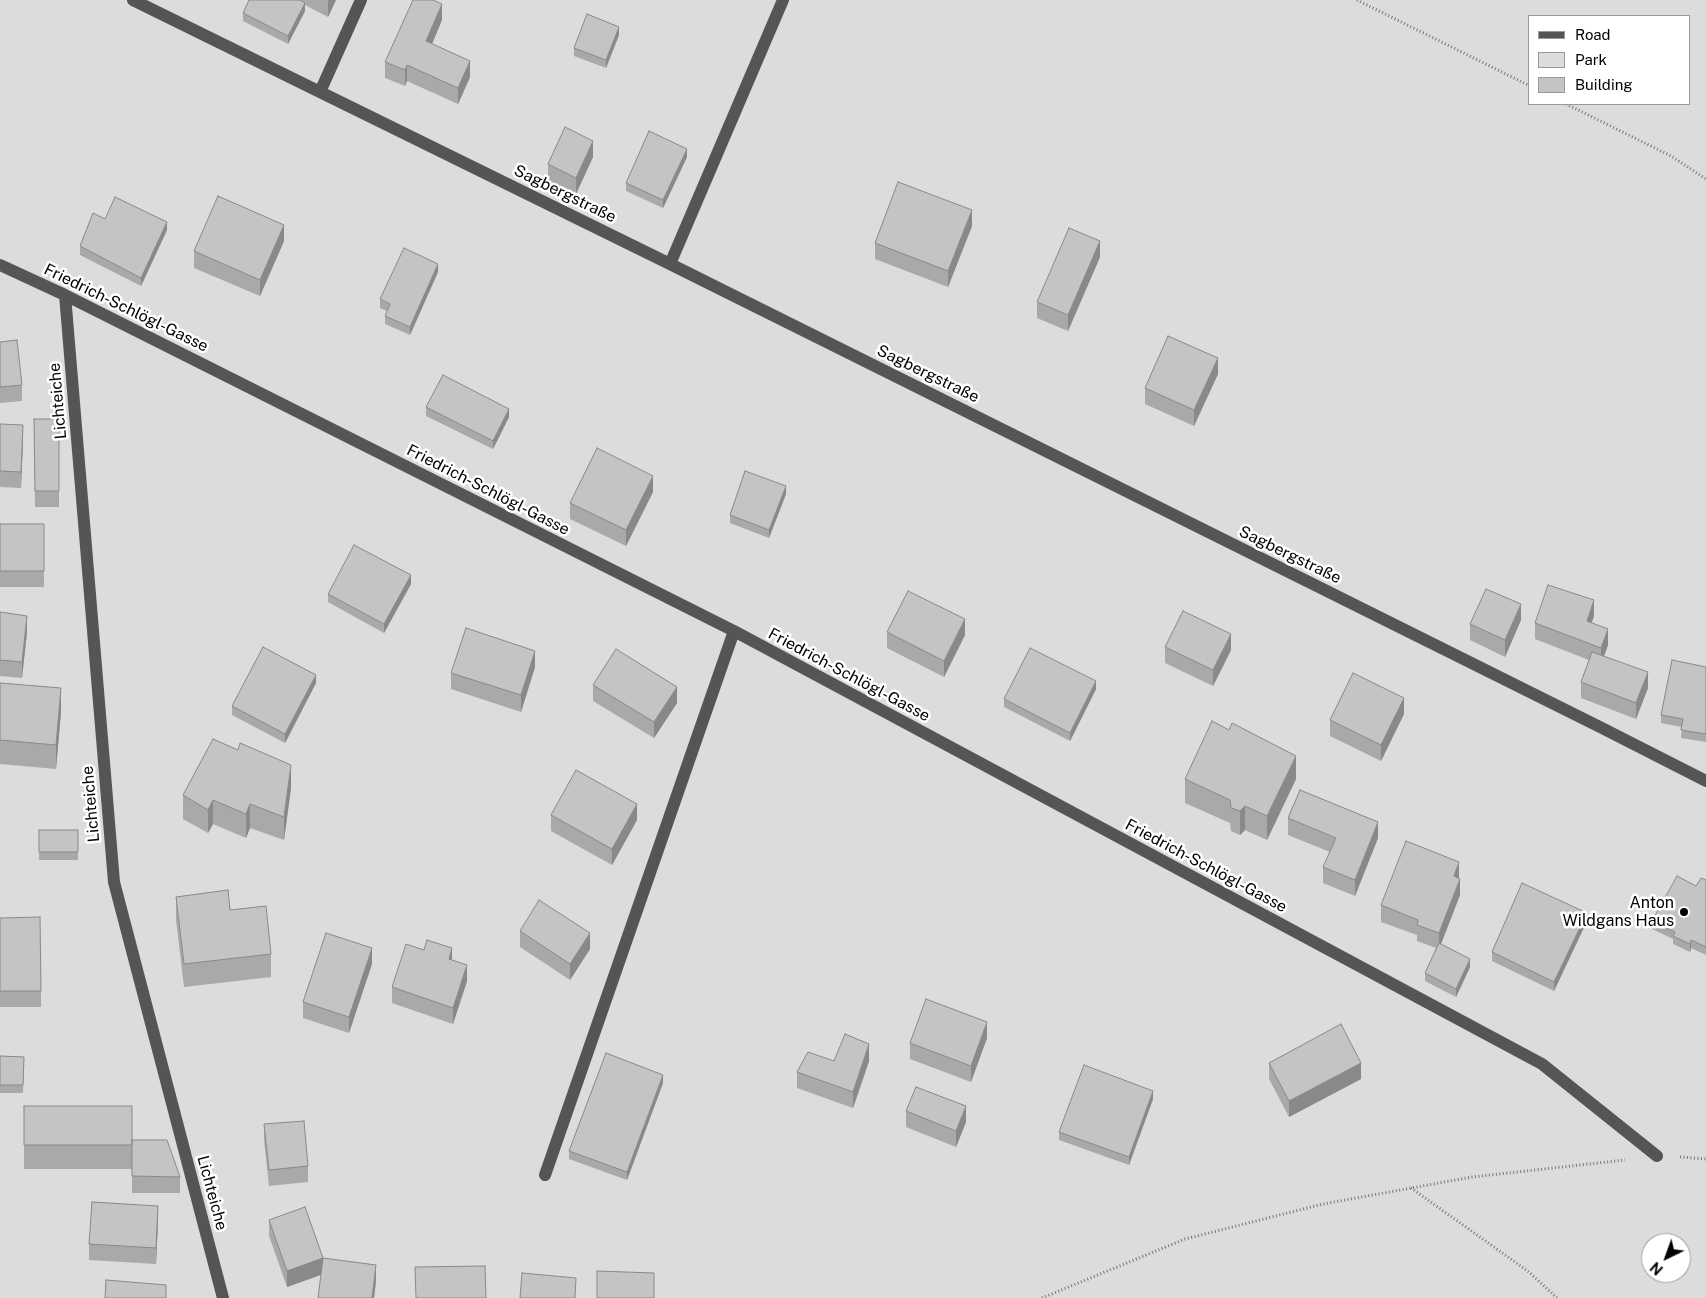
<!DOCTYPE html>
<html>
<head>
<meta charset="utf-8">
<style>
	body { margin:0 }
	#map { position:relative; width:1706px; height:1298px; overflow:hidden; background:#fff; font-family:"Public Sans",sans-serif }
	canvas { display:block }
	.legend { position:absolute; left:1528px; top:15px; width:162px; height:90px; box-sizing:border-box; background:#fff; border:1px solid #999; margin:0; padding:6px 9px; list-style:none; font-size:15px; color:#000 }
	.legend li { display:flex; align-items:center; gap:10px; height:25px }
	.legend b { width:25px; border:1px solid #999 }
	.north { position:absolute; left:1641px; top:1233px; width:50px; height:50px; box-sizing:border-box; background:#fff; border:1px solid #999; border-radius:50%; rotate:222deg; font-size:14px; font-weight:700; line-height:20px; text-align:center; color:#000 }
	.north::after { content:''; display:block; margin:auto; width:18px; height:22px; background:#000; clip-path:polygon(50% 0,100% 100%,50% 72%,0 100%) }
</style>
</head>
<body>
<div id="map">
<canvas width="1706" height="1298"></canvas>
<ul class="legend">
<li><b style="height:6px;background:#555"></b>Road</li>
<li><b style="height:14px;background:#dcdcdc"></b>Park</li>
<li><b style="height:14px;background:#c4c4c4"></b>Building</li>
</ul>
<div class="north">N</div>
</div>
<script>
const g = document.querySelector('canvas').getContext('2d');
g.lineJoin = 'round';
function paint(path, color) { g.fillStyle = color; g.fill(path, 'evenodd'); }
const toPath = rows => new Path2D(rows.map(r => 'M' + r).join(''));
function strokePath(path, color, width, dash) { g.strokeStyle = color; g.lineWidth = width; g.lineCap = dash ? 'butt' : 'round'; g.setLineDash(dash || []); g.stroke(path); }
function drawText(font, color, halo, rows, align = 'center') {
  g.font = font + ' "Public Sans",sans-serif'; g.lineWidth = 5; g.setLineDash([]); g.textBaseline = 'middle'; g.strokeStyle = halo; g.fillStyle = color; for (const [text, x, y, turn = 0] of rows) {
    g.save(); g.translate(x, y); g.rotate((+turn || 0) * Math.PI / 180); g.textAlign = isNaN(turn) ? turn : align; if (halo) g.strokeText(text, 0, 0); g.fillText(text, 0, 0); g.restore();
  }
}
const green = toPath([
	[0,0,1706,0,1706,1298,0,1298],
	[1530,16,1690,16,1690,104,1530,104],
	[1651,1243,1681,1243,1681,1273,1651,1273]
]);
const path = toPath([
	[1357,0,1530,86],
	[1566,104,1671,156,1706,179],
	[1680,1157,1706,1159],
	[1411,1188,1529,1272,1557,1298],
	[1042,1298,1185,1239,1323,1204,1472,1177,1625,1160]
]);
const minor = toPath([
	[133,0,670,264,1600,727,1706,781],
	[320,92,361,0],
	[670,264,783,0],
	[0,265,65,295,734,631,1542,1064,1657,1156],
	[65,295,114,882,223,1298],
	[545,1175,734,631]
]);
const wall = toPath([
	[249,0,336,0,328,17,305,5,305,11,288,44,243,21,243,13],
	[442,20,432,44,470,77,458,104,407,81,405,86,385,78,385,62],
	[619,35,606,68,574,56,574,48],
	[593,157,576,194,548,180,548,164],
	[687,157,663,208,626,191,626,183],
	[105,219,167,230,141,286,80,255,80,246],
	[972,226,948,287,875,259,875,243],
	[284,241,260,296,194,268,194,251],
	[1100,257,1068,331,1037,318,1037,302],
	[438,272,410,335,385,324,385,316,387,311,380,308,380,299],
	[0,342,22,385,22,401,0,403],
	[1218,374,1194,426,1145,404,1145,388],
	[426,407,509,417,493,449,426,416],
	[34,419,59,419,59,507,35,507],
	[0,424,23,441,21,488,0,487],
	[653,492,626,546,570,519,570,503],
	[786,494,769,538,730,523,730,515],
	[0,524,44,524,44,587,0,587],
	[411,584,384,633,328,602,328,594],
	[0,612,27,632,22,678,0,676],
	[1594,616,1591,623,1608,645,1604,656,1648,688,1636,719,1581,698,1581,682,1589,660,1535,639,1535,623],
	[1521,620,1505,657,1470,640,1470,624],
	[887,632,965,635,944,677,887,648],
	[1165,647,1231,650,1213,686,1165,663],
	[535,667,521,712,451,689,451,673],
	[1706,667,1706,742,1681,738,1682,727,1661,723,1661,715],
	[0,683,61,712,56,769,0,764],
	[316,683,285,743,232,715,232,706],
	[593,685,677,703,654,738,593,701],
	[1096,689,1070,741,1004,707,1004,699],
	[1404,714,1381,761,1330,736,1330,720],
	[1185,779,1296,779,1267,840,1245,830,1240,835,1231,831,1230,823,1185,803],
	[291,788,284,840,250,828,246,838,213,824,208,833,183,819,183,795],
	[551,815,637,820,612,865,551,831],
	[1288,818,1378,838,1355,896,1323,883,1323,867,1330,852,1288,835],
	[39,830,78,830,78,860,39,860],
	[1459,878,1460,895,1441,944,1470,967,1456,997,1425,981,1425,973,1436,948,1417,941,1417,935,1381,922,1381,905],
	[1706,880,1706,955,1691,948,1690,952,1673,944,1673,939,1652,929,1652,921,1696,886],
	[176,897,230,910,271,954,271,977,184,987,176,920],
	[0,918,41,991,41,1007,0,1007],
	[1587,921,1554,991,1492,961,1492,952],
	[520,931,590,949,570,980,520,947],
	[452,960,467,981,453,1024,392,1003,392,987],
	[372,964,349,1033,303,1018,303,1002],
	[987,1038,971,1082,910,1059,910,1043],
	[0,1056,24,1057,23,1093,0,1093],
	[834,1061,869,1061,853,1108,797,1088,797,1072],
	[1269,1063,1361,1079,1289,1117,1269,1079],
	[663,1083,627,1180,569,1159,569,1151],
	[1153,1099,1129,1165,1059,1140,1059,1132],
	[24,1106,132,1106,132,1169,24,1169],
	[906,1111,966,1122,956,1147,906,1127],
	[264,1124,308,1166,308,1182,269,1186,264,1140],
	[132,1140,180,1177,180,1193,132,1193],
	[269,1220,323,1258,376,1281,374,1298,318,1298,321,1275,287,1287,269,1236],
	[158,1222,156,1264,89,1260,89,1244]
]);
const shadedWall = toPath([
	[328,0,336,0,328,17],
	[305,3,305,11,288,44,288,36],
	[442,4,442,20,426,58,426,41],
	[619,27,619,35,606,68,606,60],
	[470,61,470,77,458,104,458,88],
	[407,65,407,81,405,86,405,70],
	[593,141,593,157,576,194,576,178],
	[687,149,687,157,663,208,663,200],
	[972,210,972,226,948,287,948,271],
	[167,222,167,230,141,286,141,278],
	[284,225,284,241,260,296,260,280],
	[1100,241,1100,257,1068,331,1068,315],
	[438,264,438,272,410,335,410,327],
	[1218,358,1218,374,1194,426,1194,410],
	[509,409,509,417,493,449,493,441],
	[23,425,23,441,21,488,21,472],
	[653,476,653,492,626,546,626,530],
	[786,486,786,494,769,538,769,530],
	[411,575,411,584,384,633,384,624],
	[1594,600,1594,616,1587,637,1587,621],
	[1521,604,1521,620,1505,657,1505,640],
	[27,616,27,632,22,678,22,662],
	[965,619,965,635,944,677,944,661],
	[1608,629,1608,645,1601,664,1601,648],
	[1231,634,1231,650,1213,686,1213,670],
	[535,651,535,667,521,712,521,695],
	[1648,672,1648,688,1636,719,1636,703],
	[316,675,316,683,285,743,285,734],
	[1096,681,1096,689,1070,741,1070,733],
	[677,687,677,703,654,738,654,722],
	[61,688,61,712,56,769,56,745],
	[1404,698,1404,714,1381,761,1381,745],
	[1296,756,1296,779,1267,840,1267,816],
	[291,765,291,788,284,840,284,817],
	[213,800,213,824,208,833,208,810],
	[250,804,250,828,246,838,246,814],
	[637,804,637,820,612,865,612,849],
	[1245,806,1245,830,1240,835,1240,811],
	[1378,822,1378,838,1355,896,1355,880],
	[1459,862,1459,878,1454,892,1454,876],
	[1460,879,1460,895,1439,949,1439,933],
	[1587,913,1587,921,1554,991,1554,982],
	[590,933,590,949,570,980,570,964],
	[1691,940,1691,948,1690,952,1690,944],
	[372,948,372,964,349,1033,349,1017],
	[452,948,452,964,449,959],
	[1470,959,1470,967,1456,997,1456,989],
	[467,965,467,981,453,1024,453,1008],
	[987,1022,987,1038,971,1082,971,1066],
	[869,1044,869,1061,853,1108,853,1092],
	[1361,1063,1361,1079,1289,1117,1289,1101],
	[663,1075,663,1083,627,1180,627,1172],
	[1153,1091,1153,1099,1129,1165,1129,1157],
	[966,1106,966,1122,956,1147,956,1131],
	[158,1206,158,1222,156,1264,156,1248],
	[323,1258,323,1274,287,1287,287,1271],
	[376,1265,376,1281,374,1298,372,1298]
]);
const building = toPath([
	[249,0,300,0,305,3,288,36,243,13,249,0],
	[413,0,433,0,442,4,426,41,470,61,458,88,407,65,405,70,385,62,413,0],
	[587,14,619,27,606,60,574,48,587,14],
	[565,127,593,141,576,178,548,164,565,127],
	[649,131,687,149,663,200,626,183,649,131],
	[898,182,972,210,948,271,875,243,898,182],
	[218,196,284,225,260,280,194,251,218,196],
	[115,197,167,222,141,278,80,246,93,213,105,219,115,197],
	[1069,228,1100,241,1068,315,1037,302,1069,228],
	[404,248,438,264,410,327,385,316,390,304,380,299,404,248],
	[1168,336,1218,358,1194,410,1145,388,1168,336],
	[17,340,22,385,0,387,0,342,17,340],
	[443,375,509,409,493,441,426,407,443,375],
	[34,419,59,419,59,491,35,491,34,419],
	[0,424,23,425,21,472,0,471,0,424],
	[597,448,653,476,626,530,570,503,597,448],
	[745,471,786,486,769,530,730,515,745,471],
	[0,524,44,524,44,571,0,571,0,524],
	[354,545,411,575,384,624,328,594,354,545],
	[1548,585,1594,600,1587,621,1608,629,1601,648,1535,623,1548,585],
	[1486,589,1521,604,1505,640,1470,624,1486,589],
	[908,591,965,619,944,661,887,632,908,591],
	[1183,611,1231,634,1213,670,1165,647,1183,611],
	[0,612,27,616,22,662,0,660,0,612],
	[466,628,535,651,521,695,451,673,466,628],
	[263,647,316,675,285,734,232,706,263,647],
	[1030,648,1096,681,1070,733,1004,699,1030,648],
	[616,649,677,687,654,722,593,685,616,649],
	[1592,652,1648,672,1636,703,1581,682,1592,652],
	[1672,660,1706,667,1706,734,1681,730,1683,719,1661,715,1672,660],
	[1353,673,1404,698,1381,745,1330,720,1353,673],
	[0,683,61,688,56,745,0,740,0,683],
	[1212,721,1229,730,1232,723,1296,756,1267,816,1245,806,1240,811,1231,808,1230,800,1185,779,1212,721],
	[213,739,238,750,240,743,291,765,284,817,250,804,246,814,213,800,208,810,183,795,213,739],
	[576,770,637,804,612,849,551,815,576,770],
	[1300,790,1378,822,1355,880,1323,867,1336,838,1288,818,1300,790],
	[39,830,78,830,78,852,39,852,39,830],
	[1406,841,1459,862,1454,876,1460,879,1439,933,1417,925,1418,920,1381,905,1406,841],
	[1677,876,1696,886,1701,878,1706,880,1706,947,1691,940,1690,944,1673,936,1675,932,1652,921,1677,876],
	[1522,883,1587,913,1554,982,1492,952,1522,883],
	[228,890,230,910,266,906,271,954,184,964,176,897,228,890],
	[539,900,590,933,570,964,520,931,539,900],
	[40,917,41,991,0,991,0,918,40,917],
	[326,933,372,948,349,1017,303,1002,326,933],
	[427,940,452,948,449,959,467,965,453,1008,392,987,406,944,424,950,427,940],
	[1439,943,1470,959,1456,989,1425,973,1439,943],
	[926,999,987,1022,971,1066,910,1043,926,999],
	[1341,1024,1361,1063,1289,1101,1269,1063,1341,1024],
	[845,1034,869,1044,853,1092,797,1072,808,1052,834,1061,845,1034],
	[606,1053,663,1075,627,1172,569,1151,606,1053],
	[0,1056,24,1057,23,1085,0,1085,0,1056],
	[1084,1065,1153,1091,1129,1157,1059,1132,1084,1065],
	[916,1087,966,1106,956,1131,906,1111,916,1087],
	[24,1106,132,1106,132,1145,24,1145,24,1106],
	[304,1121,308,1166,269,1170,264,1124,304,1121],
	[132,1140,167,1140,180,1177,132,1176,132,1140],
	[92,1202,158,1206,156,1248,89,1244,92,1202],
	[305,1207,323,1258,376,1265,372,1298,318,1298,323,1258,287,1271,269,1220,305,1207],
	[485,1266,486,1298,416,1298,415,1267,485,1266],
	[597,1271,654,1273,654,1298,597,1298,597,1271],
	[522,1273,576,1278,575,1298,520,1298,522,1273],
	[106,1280,166,1285,166,1298,105,1298,106,1280]
]);
const markers = [
	[1684,912,5,"#000"]
];
const streetNames = [
	["Sagbergstraße",565,194,26],
	["Friedrich-Schlögl-Gasse",126,308,26],
	["Sagbergstraße",928,374,26],
	["Lichteiche",58,401,-95],
	["Friedrich-Schlögl-Gasse",488,490,27],
	["Sagbergstraße",1290,555,26],
	["Friedrich-Schlögl-Gasse",849,675,28],
	["Lichteiche",91,804,-95],
	["Friedrich-Schlögl-Gasse",1206,866,28],
	["Lichteiche",212,1193,75]
];
const poiNames = [
	["Anton",1674,903],
	["Wildgans Haus",1674,921]
];
paint(green, '#dcdcdc');
strokePath(path, '#777', 3, [1, 2.5]);
strokePath(minor, '#555', 12);
paint(wall, '#a9a9a9');
paint(shadedWall, '#898989');
paint(building, '#c4c4c4');
strokePath(building, '#898989', 1);
for (const [x, y, r, color] of markers) { const dot = new Path2D(); dot.arc(x, y, r, 0, 2 * Math.PI); g.fillStyle = color; g.fill(dot); strokePath(dot, '#fff', 2); }
drawText('16px', '#000', '#fff', streetNames);
drawText('16px', '#000', '#fff', poiNames, 'right');
</script>
</body>
</html>
